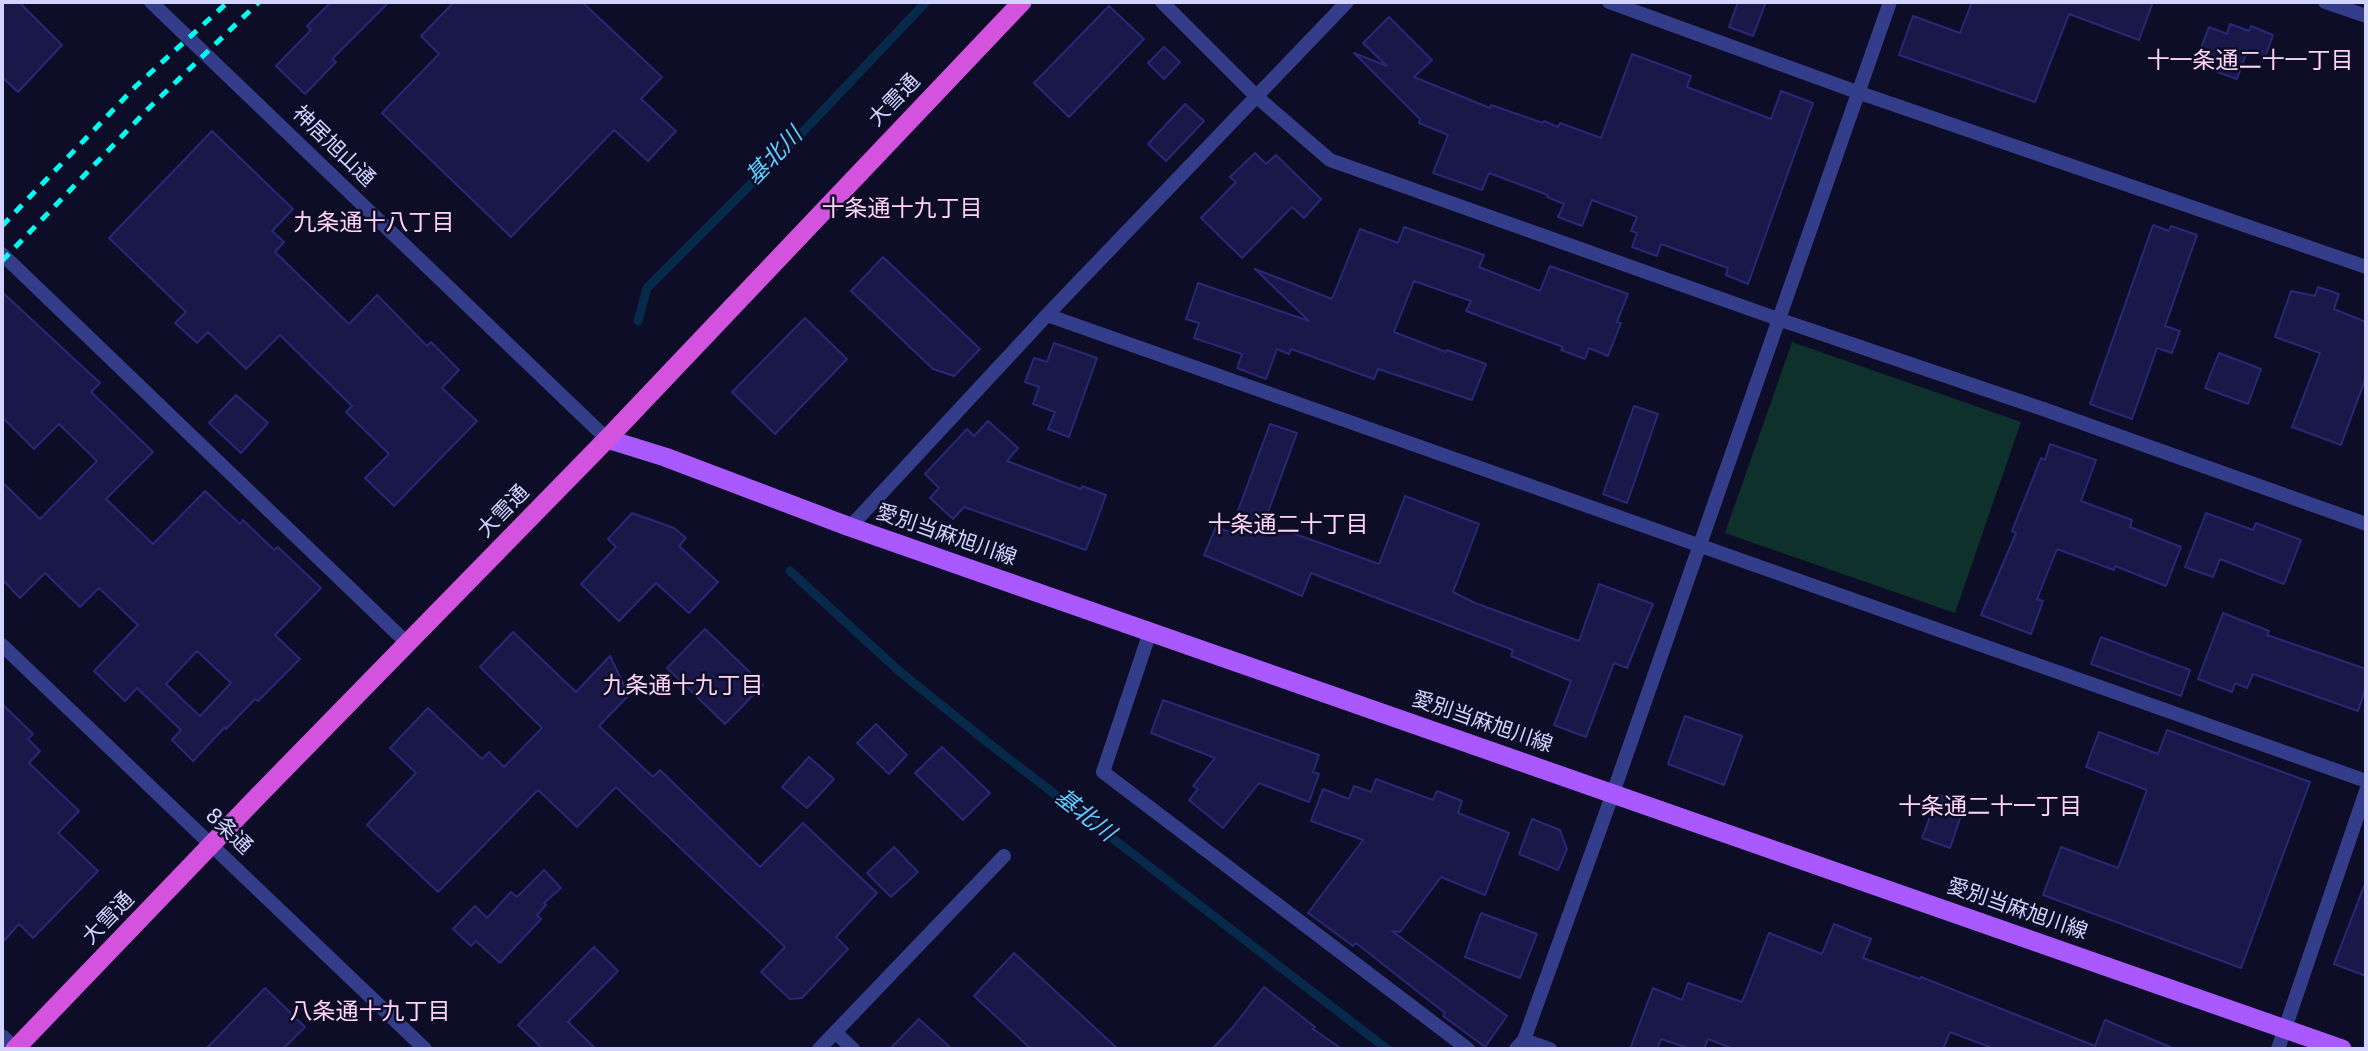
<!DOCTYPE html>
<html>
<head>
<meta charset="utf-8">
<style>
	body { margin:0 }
	#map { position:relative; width:2368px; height:1051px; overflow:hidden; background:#0d0d27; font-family:"DejaVu Sans",sans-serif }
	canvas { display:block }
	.frame { position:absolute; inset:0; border:4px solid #d2d4ff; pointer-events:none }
</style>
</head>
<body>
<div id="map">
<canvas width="2368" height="1051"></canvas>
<div class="frame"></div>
</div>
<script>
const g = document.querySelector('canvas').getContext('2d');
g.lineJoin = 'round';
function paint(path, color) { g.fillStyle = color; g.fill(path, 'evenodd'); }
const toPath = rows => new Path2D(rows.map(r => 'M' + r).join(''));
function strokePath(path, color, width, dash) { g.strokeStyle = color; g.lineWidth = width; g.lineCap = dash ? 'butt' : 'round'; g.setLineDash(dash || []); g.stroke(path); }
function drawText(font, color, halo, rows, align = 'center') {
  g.font = font + ' "DejaVu Sans","Noto Sans JP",sans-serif'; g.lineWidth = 5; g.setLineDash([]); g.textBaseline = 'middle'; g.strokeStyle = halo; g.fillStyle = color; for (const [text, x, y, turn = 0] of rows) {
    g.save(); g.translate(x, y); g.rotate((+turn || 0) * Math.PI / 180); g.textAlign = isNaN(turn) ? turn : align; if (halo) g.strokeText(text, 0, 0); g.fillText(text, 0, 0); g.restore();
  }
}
const green = toPath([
	[1792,342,2021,422,1955,613,1725,533]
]);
const stream = toPath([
	[638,321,647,288,799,136,926,2],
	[790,571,899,671,987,742,1387,1049]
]);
const building = toPath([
	[2,2,19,2,62,45,18,92,2,77,2,2],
	[331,2,389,2,332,59,336,62,305,94,276,66,311,30,307,26,331,2],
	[454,2,582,2,662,77,641,99,676,131,648,161,614,130,511,237,382,113,439,54,421,36,454,2],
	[1738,2,1766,2,1753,36,1729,27,1738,2],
	[1972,2,2153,2,2139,40,2069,14,2035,102,1899,55,1913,16,1960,33,1972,2],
	[1109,6,1144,39,1069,117,1034,83,1109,6],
	[1389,17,1432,60,1414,77,1490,108,1491,105,1543,123,1544,121,1558,127,1560,123,1601,138,1632,54,1691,76,1687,87,1771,119,1781,91,1813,103,1748,284,1726,275,1728,268,1661,244,1657,256,1632,247,1637,233,1631,231,1637,217,1592,200,1582,226,1558,217,1564,204,1547,197,1548,195,1489,173,1482,190,1433,173,1448,135,1419,123,1420,119,1354,53,1387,66,1363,43,1389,17],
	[2230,24,2249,31,2251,26,2273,35,2265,57,2247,51,2237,79,2195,64,2209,27,2227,34,2230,24],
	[1164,47,1180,62,1164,79,1148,63,1164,47],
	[1185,104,1204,121,1166,161,1148,144,1185,104],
	[212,131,293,209,272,231,284,242,275,252,349,324,377,295,427,346,431,342,459,370,442,388,477,421,394,506,365,478,389,454,346,412,352,406,280,335,246,369,208,332,197,343,175,323,186,312,109,238,212,131],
	[1255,153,1266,164,1276,155,1321,199,1304,218,1292,207,1242,258,1201,218,1236,182,1230,177,1255,153],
	[2153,225,2169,231,2171,226,2197,235,2165,326,2180,331,2172,353,2157,348,2132,419,2090,404,2153,225],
	[1404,227,1484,255,1479,267,1540,291,1550,266,1628,294,1617,322,1621,323,1608,356,1589,348,1585,359,1561,350,1563,347,1466,311,1471,301,1414,281,1394,332,1446,352,1447,350,1486,364,1472,400,1378,369,1374,379,1291,349,1289,354,1277,349,1266,379,1237,368,1242,354,1194,338,1199,323,1186,319,1198,283,1309,321,1255,269,1332,299,1360,229,1398,243,1404,227],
	[883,257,980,349,954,376,933,369,851,291,883,257],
	[2318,287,2339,294,2334,309,2366,322,2366,377,2341,445,2292,427,2320,353,2275,337,2291,291,2315,296,2318,287],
	[2,292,100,383,91,392,153,452,106,499,153,544,205,491,240,524,243,520,274,550,278,547,321,588,275,635,300,659,258,701,255,699,226,729,225,727,193,761,172,740,181,730,137,688,125,701,94,671,138,625,99,588,80,607,45,573,20,598,2,579,2,482,40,519,97,461,59,424,34,449,2,417,2,292],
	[197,651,231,683,200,716,166,684,197,651],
	[805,318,847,359,775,434,732,392,805,318],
	[1054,343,1097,358,1069,437,1048,429,1055,412,1033,404,1039,387,1025,382,1034,358,1047,362,1054,343],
	[2219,353,2261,369,2248,404,2205,388,2219,353],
	[236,395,268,423,241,453,209,423,236,395],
	[1634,406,1658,414,1627,503,1603,494,1634,406],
	[988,421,1018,448,1007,461,1081,489,1082,486,1106,495,1086,550,964,507,953,519,930,498,939,488,925,474,967,429,974,436,988,421],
	[1270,424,1297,433,1264,523,1379,564,1405,496,1479,524,1453,592,1475,603,1579,641,1599,584,1653,604,1627,668,1614,663,1586,737,1554,725,1571,681,1511,656,1513,650,1311,573,1302,596,1204,555,1216,527,1230,532,1270,424],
	[2050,444,2096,460,2081,501,2132,520,2130,527,2181,547,2166,586,2115,566,2114,570,2057,549,2037,599,2043,601,2031,634,1981,615,2016,533,2012,531,2041,458,2045,460,2050,444],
	[632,513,674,528,686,538,679,546,718,582,689,613,656,583,619,621,581,584,616,547,608,539,632,513],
	[2206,513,2253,530,2256,523,2301,540,2284,584,2220,559,2213,577,2185,567,2206,513],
	[2223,613,2269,631,2267,635,2366,669,2366,687,2358,711,2253,674,2247,688,2235,683,2232,692,2198,679,2223,613],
	[705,629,763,685,725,724,667,668,705,629],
	[513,632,576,692,610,656,629,695,599,726,653,777,660,770,760,867,803,823,877,893,836,937,848,949,802,998,790,999,761,972,785,947,616,787,577,827,538,790,438,892,367,825,416,773,390,748,428,708,482,759,489,752,504,767,542,728,480,667,513,632],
	[2101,637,2190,670,2181,696,2091,664,2101,637],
	[1163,700,1319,755,1313,772,1319,774,1309,802,1259,783,1223,828,1189,800,1198,789,1193,786,1215,758,1151,733,1163,700],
	[2,704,33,734,28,739,40,751,29,763,79,811,58,833,98,871,33,938,19,924,2,943,2,704],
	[1685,716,1742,736,1724,785,1668,764,1685,716],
	[876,724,907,755,889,774,857,743,876,724],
	[2167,730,2310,782,2241,968,2043,895,2061,847,2118,868,2147,790,2086,767,2099,732,2158,754,2167,730],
	[942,747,990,793,963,820,915,773,942,747],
	[809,757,834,779,807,808,782,787,809,757],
	[1376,779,1433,800,1437,791,1462,801,1458,813,1509,833,1485,895,1441,877,1400,932,1392,931,1507,1016,1485,1047,1443,1016,1445,1013,1356,943,1353,946,1308,913,1363,840,1311,821,1323,789,1349,799,1354,786,1371,792,1376,779],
	[1938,795,1965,804,1950,848,1922,838,1938,795],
	[1532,819,1560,830,1567,849,1558,870,1519,854,1532,819],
	[894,847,918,872,891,897,867,873,894,847],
	[544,870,561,888,544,903,546,905,537,915,541,919,500,963,476,941,471,946,453,929,475,906,487,918,511,892,517,897,544,870],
	[2364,886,2366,886,2366,976,2334,964,2364,886],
	[1481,913,1537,934,1520,978,1465,957,1481,913],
	[1834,924,1871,939,1863,958,1920,979,1921,977,2095,1046,2105,1020,2175,1049,1995,1049,1950,1032,1943,1049,1734,1049,1708,1039,1704,1049,1691,1049,1661,1039,1657,1049,1630,1049,1653,988,1682,1000,1688,983,1742,1002,1769,933,1822,954,1834,924],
	[594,947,618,971,568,1022,596,1049,543,1049,518,1025,594,947],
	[1014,953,1118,1049,1031,1049,974,996,1014,953],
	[1264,987,1315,1027,1313,1029,1342,1049,1212,1049,1233,1027,1264,987],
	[265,988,305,1027,283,1049,206,1049,265,988],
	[919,1019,952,1049,890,1049,919,1019]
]);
const minor = toPath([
	[1162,2,1257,97,1330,160,1778,319,2046,410,2366,524],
	[1609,2,1857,92,2366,267],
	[2325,2,2366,16],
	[1047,315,2366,781],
	[850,527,1047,315,1347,2],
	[1150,632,1103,772,1468,1049],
	[835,1032,853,1049],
	[1524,1040,1550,1049],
	[1516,1049,1524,1040,1613,793,1890,2],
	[2278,1049,2366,791]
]);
const tertiary = toPath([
	[151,2,607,439],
	[2,254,408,644],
	[2,645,425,1049],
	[2,1036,16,1049],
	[819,1049,1004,856]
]);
const primary = toPath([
	[607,439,665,457,850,527,2342,1049]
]);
const trunk = toPath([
	[15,1049,257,797,607,439,1022,2]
]);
const rail = toPath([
	[2,226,136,86,228,2],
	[2,261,150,107,259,2]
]);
const streetNames = [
	["大雪通",895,101,-46],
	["神居旭山通",333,147,44],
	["大雪通",504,512,-46],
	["愛別当麻旭川線",946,536,19],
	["愛別当麻旭川線",1482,723,19],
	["8条通",228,832,44],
	["愛別当麻旭川線",2017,910,19],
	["大雪通",109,919,-46]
];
const neighbourhoodNames = [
	["十一条通二十一丁目",2250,62],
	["十条通十九丁目",902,210],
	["九条通十八丁目",374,224],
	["十条通二十丁目",1288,526],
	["九条通十九丁目",683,687],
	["十条通二十一丁目",1990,808],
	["八条通十九丁目",370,1013]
];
const waterNames = [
	["基北川",775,157,-46],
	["基北川",1084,816,38]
];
paint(green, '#0f312b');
strokePath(stream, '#072a4b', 9);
paint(building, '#1a1749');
strokePath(building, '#2b2777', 2);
strokePath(minor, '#343d8a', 14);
strokePath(tertiary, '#343d8a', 14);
strokePath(primary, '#a959ff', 19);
strokePath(trunk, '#d453de', 19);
strokePath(rail, '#00fdf2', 5, [10, 9]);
drawText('21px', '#d2d4ff', '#0d0d27', streetNames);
drawText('23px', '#ffd4f6', '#0d0d27', neighbourhoodNames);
drawText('italic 23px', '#60cdff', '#0d0d27', waterNames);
</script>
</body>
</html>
